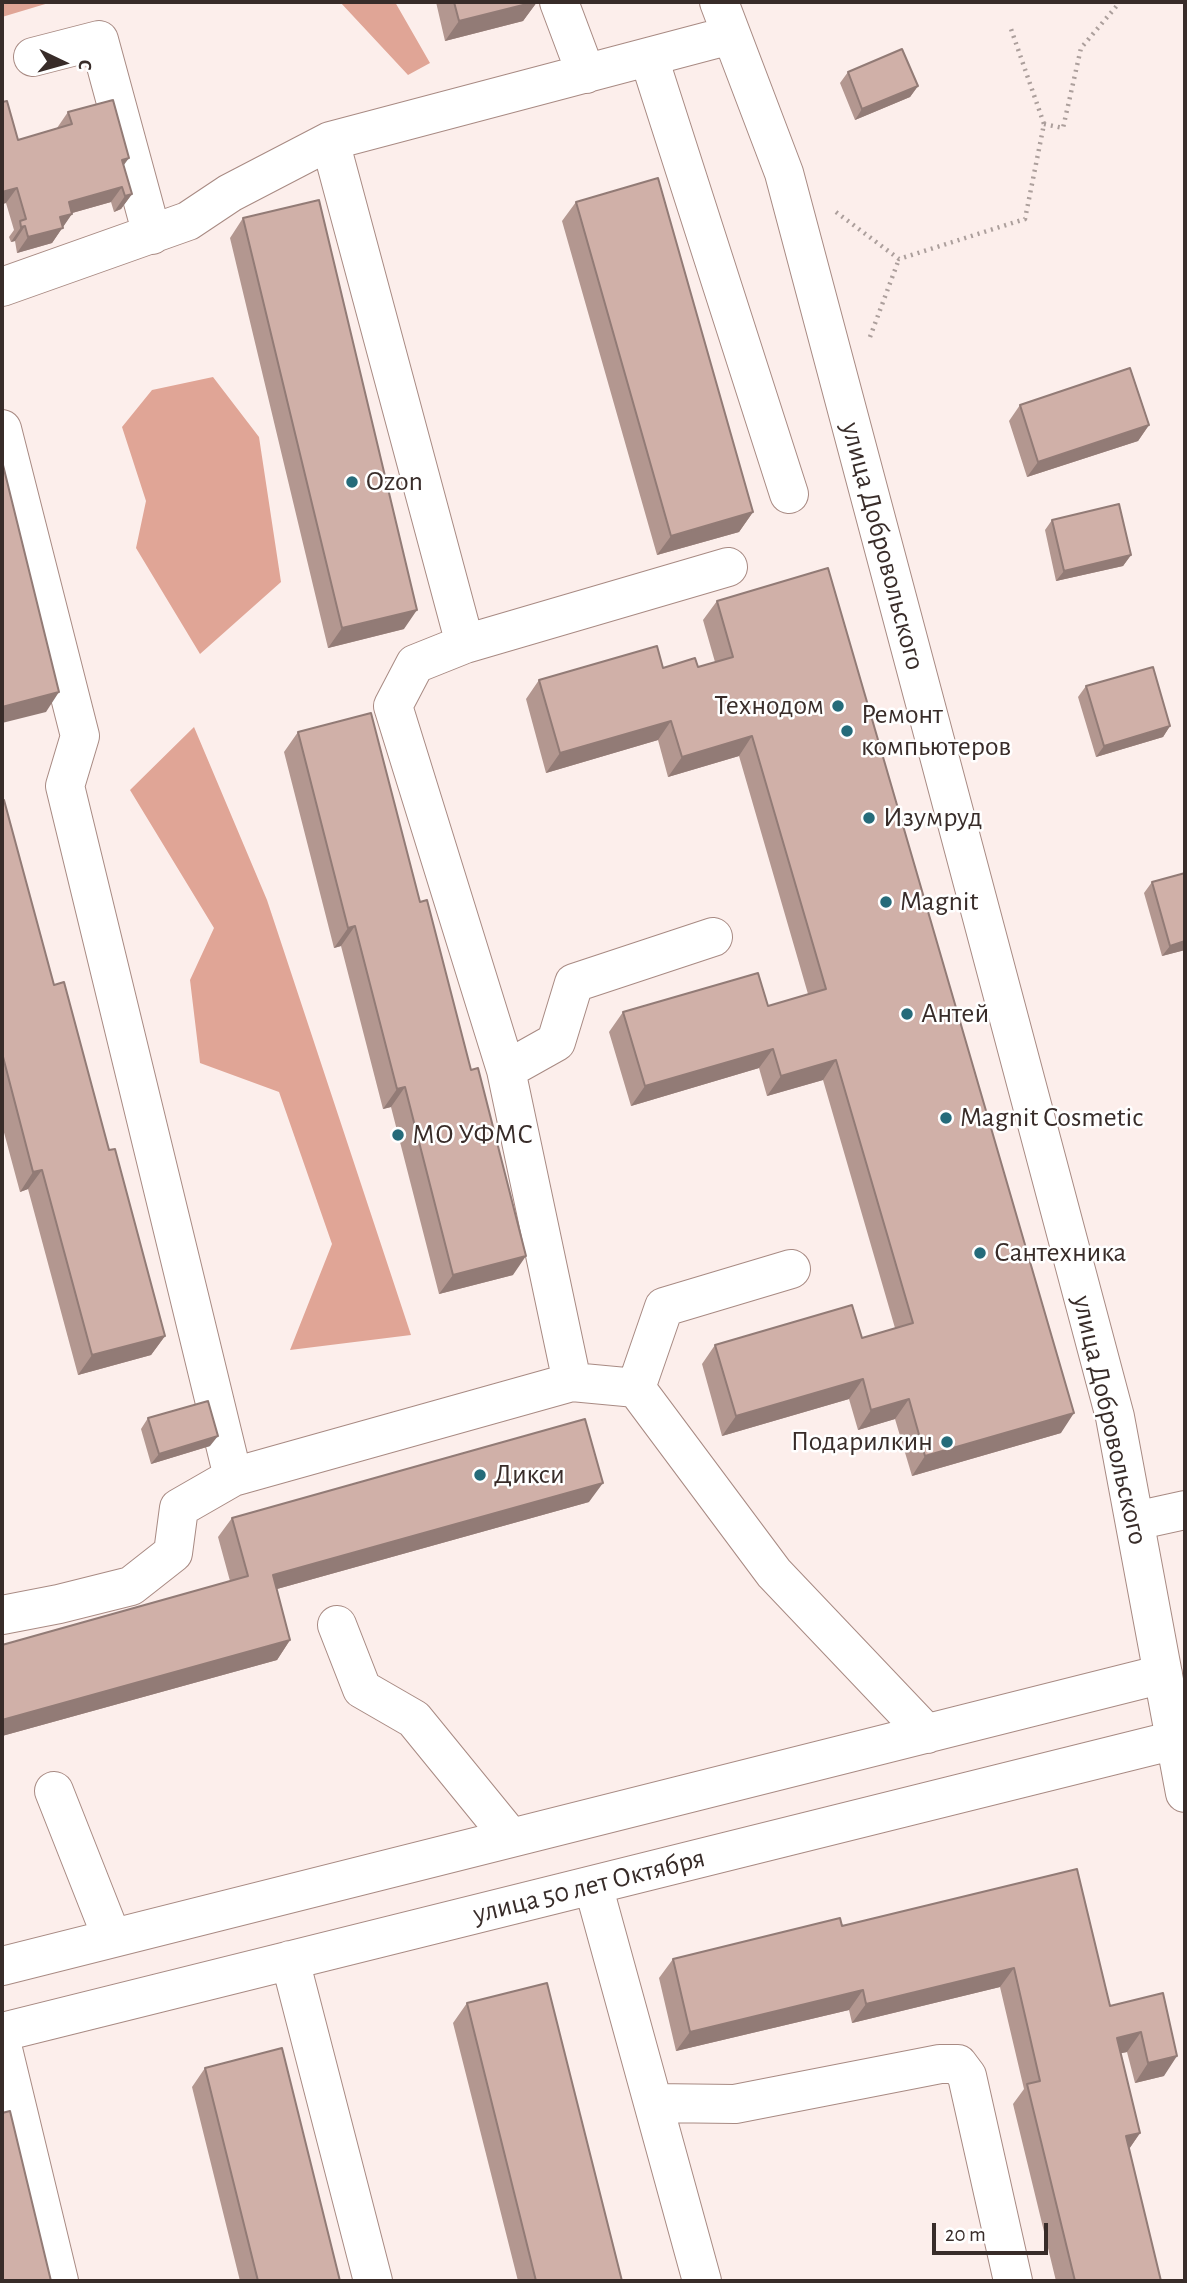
<!DOCTYPE html>
<html>
<head>
<meta charset="utf-8">
<style>
	body { margin:0 }
	#map { position:relative; width:1187px; height:2283px; overflow:hidden; background:#fceeeb; font-family:"Alegreya Sans",sans-serif }
	canvas { display:block }
	.frame { position:absolute; inset:0; border:4px solid #382c29; pointer-events:none }
	.north { position:absolute; left:28px; top:28px; width:70px; height:70px; -webkit-text-stroke:5px #fff; paint-order:stroke; rotate:95deg; font-size:19px; font-weight:700; line-height:28px; text-align:center; color:#382c29 }
	.north::after { content:''; display:block; margin:auto; width:24px; height:32px; background:#382c29; clip-path:polygon(50% 0,100% 100%,50% 72%,0 100%) }
	.scale { position:absolute; left:932px; top:2223px; width:116px; height:32px; box-sizing:border-box; border:4px solid #382c29; border-top:0; padding-left:9px; font-size:21px; line-height:24px; white-space:nowrap; color:#382c29; -webkit-text-stroke:5px #fff; paint-order:stroke }
</style>
</head>
<body>
<div id="map">
<canvas width="1187" height="2283"></canvas>
<div class="frame"></div>
<div class="north">С</div>
<div class="scale">20 m</div>
</div>
<script>
const g = document.querySelector('canvas').getContext('2d');
g.lineJoin = 'round';
function paint(path, color) { g.fillStyle = color; g.fill(path, 'evenodd'); }
const toPath = rows => new Path2D(rows.map(r => 'M' + r).join(''));
function strokePath(path, color, width, dash) { g.strokeStyle = color; g.lineWidth = width; g.lineCap = dash ? 'butt' : 'round'; g.setLineDash(dash || []); g.stroke(path); }
function drawText(font, color, halo, rows, align = 'center') {
  g.font = font + ' "Alegreya Sans",sans-serif'; g.lineWidth = 5; g.setLineDash([]); g.textBaseline = 'middle'; g.strokeStyle = halo; g.fillStyle = color; for (const [text, x, y, turn = 0] of rows) {
    g.save(); g.translate(x, y); g.rotate((+turn || 0) * Math.PI / 180); g.textAlign = isNaN(turn) ? turn : align; if (halo) g.strokeText(text, 0, 0); g.fillText(text, 0, 0); g.restore();
  }
}
const forest = toPath([
	[2,2,52,2,2,17],
	[340,2,395,2,430,63,408,75],
	[213,377,259,437,281,582,200,654,136,548,146,501,122,427,152,390],
	[194,727,267,900,411,1335,290,1350,332,1244,279,1092,200,1063,190,980,214,928,130,790]
]);
const path = toPath([
	[1044,124,1063,128,1081,48,1120,2],
	[836,212,899,259,1025,219,1044,124,1011,29],
	[870,337,899,259]
]);
const minor = toPath([
	[559,2,586,74],
	[719,2,784,173,1115,1417,1185,1793],
	[33,57,99,40,152,235],
	[649,58,789,494],
	[330,141,465,644,415,664,393,706,506,1070,572,1382],
	[2,287,188,221,230,193,330,141,731,35],
	[2,429,80,736,65,786,233,1477],
	[465,644,728,567],
	[506,1070,556,1042,574,983,713,937],
	[636,1388,664,1307,791,1269],
	[1135,1521,1185,1510],
	[2,1615,59,1604,131,1586,173,1553,179,1508,233,1477,572,1382,636,1388,774,1573,927,1734],
	[337,1625,362,1689,414,1719,511,1838],
	[54,1791,112,1938],
	[593,1885,702,2281],
	[290,1960,373,2281],
	[2,1966,1163,1674],
	[2,2032,1175,1740],
	[2,2045,59,2281],
	[653,2103,735,2104,940,2064,958,2064,967,2076,1013,2281]
]);
const wall = toPath([
	[436,2,537,2,523,21,445,41],
	[848,72,918,86,910,97,855,120,840,83],
	[2,102,18,140,57,128,68,112,124,166,132,194,121,209,114,212,111,202,72,213,52,243,17,253,15,241,11,242,9,237,14,230,6,203,2,204],
	[576,202,753,512,739,532,657,555,562,221],
	[243,218,404,629,328,648,230,238],
	[1020,405,1149,425,1138,441,1027,477,1009,421],
	[1052,520,1131,555,1123,566,1056,581,1045,530],
	[717,601,1061,1433,912,1476,895,1419,858,1430,849,1399,722,1436,702,1364,715,1345,862,1338,895,1328,823,1080,767,1096,759,1068,631,1106,609,1032,623,1012,768,1006,808,994,739,756,668,777,658,740,546,773,526,699,539,680,663,668,698,667,715,662,703,620],
	[1086,686,1170,726,1163,737,1096,757,1078,697],
	[298,732,513,1275,439,1294,391,1107,383,1109,341,946,334,948,284,752],
	[2,801,54,985,109,1150,165,1336,151,1355,78,1375,28,1189,20,1192,2,1125],
	[1185,873,1185,950,1162,956,1144,893,1152,882],
	[148,1418,210,1446,151,1464,141,1429],
	[589,1502,277,1589,290,1640,277,1660,2,1736,2,1645,230,1581,218,1537,232,1518],
	[1077,1869,1110,2006,1163,1993,1164,2076,1135,2083,1127,2052,1121,2053,1140,2133,1129,2149,1161,2281,1056,2281,1013,2104,1024,2089,1000,1987,852,2023,849,2010,676,2051,659,1978,673,1959,842,1926],
	[467,2003,622,2281,518,2281,453,2023],
	[205,2068,340,2281,240,2281,192,2087]
]);
const shadedWall = toPath([
	[537,2,523,21,445,41,459,21],
	[918,86,910,97,855,120,862,109],
	[129,158,118,173,122,160],
	[122,187,111,202,58,217,69,202],
	[17,188,6,203,2,204,2,192],
	[132,194,121,209,114,212,125,196],
	[72,214,52,243,17,253,28,237,60,217],
	[25,226,15,241,11,242,21,227],
	[1149,425,1138,441,1027,477,1038,462],
	[753,512,739,532,657,555,671,536],
	[1131,555,1123,566,1056,581,1064,571],
	[417,610,404,629,328,648,342,628],
	[59,692,46,712,2,723,2,707],
	[671,721,658,740,546,773,560,753],
	[1170,726,1163,737,1096,757,1104,746],
	[752,736,739,756,668,777,682,757],
	[355,926,341,946,334,948,348,928],
	[1185,941,1185,950,1162,956,1170,946],
	[773,1049,759,1068,631,1106,645,1086],
	[836,1060,823,1080,767,1096,781,1076],
	[405,1087,391,1107,383,1109,397,1089],
	[42,1170,28,1189,20,1192,33,1172],
	[526,1256,513,1275,439,1294,453,1275],
	[165,1336,151,1355,78,1375,92,1355],
	[863,1379,849,1399,722,1436,736,1416],
	[909,1399,895,1419,858,1430,871,1410],
	[1074,1413,1061,1433,912,1476,925,1456],
	[218,1436,210,1446,151,1464,159,1454],
	[603,1483,589,1502,259,1594,273,1575],
	[290,1640,277,1660,2,1736,2,1720],
	[1014,1968,1000,1987,852,2023,866,2004],
	[863,1990,849,2010,676,2051,690,2032],
	[1141,2032,1127,2052,1103,2057,1117,2038],
	[1177,2056,1164,2076,1135,2083,1148,2063],
	[1140,2133,1127,2152,1126,2136]
]);
const building = toPath([
	[454,2,535,2,459,21,454,2],
	[902,49,918,86,862,109,848,72,902,49],
	[113,100,129,158,122,160,132,194,125,196,122,187,69,202,72,214,60,217,63,228,28,237,25,226,21,227,20,221,26,219,17,188,2,192,2,102,7,101,18,140,72,124,68,112,113,100],
	[658,178,753,512,671,536,576,202,658,178],
	[319,200,417,610,342,628,243,218,319,200],
	[1130,368,1149,425,1038,462,1020,405,1130,368],
	[2,461,59,692,2,707,2,461],
	[1119,504,1131,555,1064,571,1052,520,1119,504],
	[828,568,1074,1413,925,1456,909,1399,871,1410,863,1379,736,1416,715,1345,852,1305,862,1338,913,1323,836,1060,781,1076,773,1049,645,1086,623,1012,758,973,768,1006,826,989,752,736,682,757,671,721,560,753,539,680,657,646,663,668,695,658,698,667,733,657,717,601,828,568],
	[1153,667,1170,726,1104,746,1086,686,1153,667],
	[371,713,420,902,427,900,471,1070,478,1068,526,1256,453,1275,405,1087,397,1089,355,926,348,928,298,732,371,713],
	[4,800,54,985,64,982,109,1150,115,1149,165,1336,92,1355,42,1170,33,1172,2,1053,2,801,4,800],
	[1185,873,1185,941,1170,946,1152,882,1185,873],
	[208,1401,218,1436,159,1454,148,1418,208,1401],
	[585,1419,603,1483,273,1575,290,1640,2,1720,2,1645,248,1576,232,1518,585,1419],
	[1077,1869,1110,2006,1163,1993,1177,2056,1148,2063,1141,2032,1117,2038,1140,2133,1126,2136,1161,2281,1075,2281,1027,2084,1040,2081,1014,1968,866,2004,863,1990,690,2032,673,1959,840,1918,842,1926,1077,1869],
	[547,1983,622,2281,536,2281,467,2003,547,1983],
	[282,2048,340,2281,258,2281,205,2068,282,2048],
	[10,2111,51,2281,2,2281,2,2113,10,2111]
]);
const markers = [
	[352,482,7,"#256b7a"],
	[838,706,7,"#256b7a"],
	[847,731,7,"#256b7a"],
	[869,818,7,"#256b7a"],
	[886,902,7,"#256b7a"],
	[907,1014,7,"#256b7a"],
	[946,1118,7,"#256b7a"],
	[398,1135,7,"#256b7a"],
	[980,1253,7,"#256b7a"],
	[947,1442,7,"#256b7a"],
	[480,1475,7,"#256b7a"]
];
const poiNames = [
	["Ozon",366,482],
	["Технодом",824,706,"right"],
	["Ремонт",861,715],
	["компьютеров",861,747],
	["Изумруд",883,818],
	["Magnit",900,902],
	["Антей",921,1014],
	["Magnit Cosmetic",960,1118],
	["МО УФМС",412,1135],
	["Сантехника",994,1253],
	["Подарилкин",933,1442,"right"],
	["Дикси",494,1475]
];
const streetNames = [
	["улица Добровольского",883,546,75],
	["улица Добровольского",1110,1420,77],
	["улица 50 лет Октября",589,1886,-14]
];
paint(forest, '#e0a596');
strokePath(minor, '#a88a83', 40);
strokePath(path, '#ac9f9c', 4.5, [2, 5]);
strokePath(minor, '#fff', 38);
paint(wall, '#b39790');
paint(shadedWall, '#927b76');
paint(building, '#d0b0a8');
strokePath(building, '#927b76', 2);
for (const [x, y, r, color] of markers) { const dot = new Path2D(); dot.arc(x, y, r, 0, 2 * Math.PI); g.fillStyle = color; g.fill(dot); strokePath(dot, '#fff', 2.5); }
drawText('28px', '#382c29', '#fff', poiNames, 'left');
drawText('28px', '#382c29', '#fff', streetNames);
</script>
</body>
</html>
